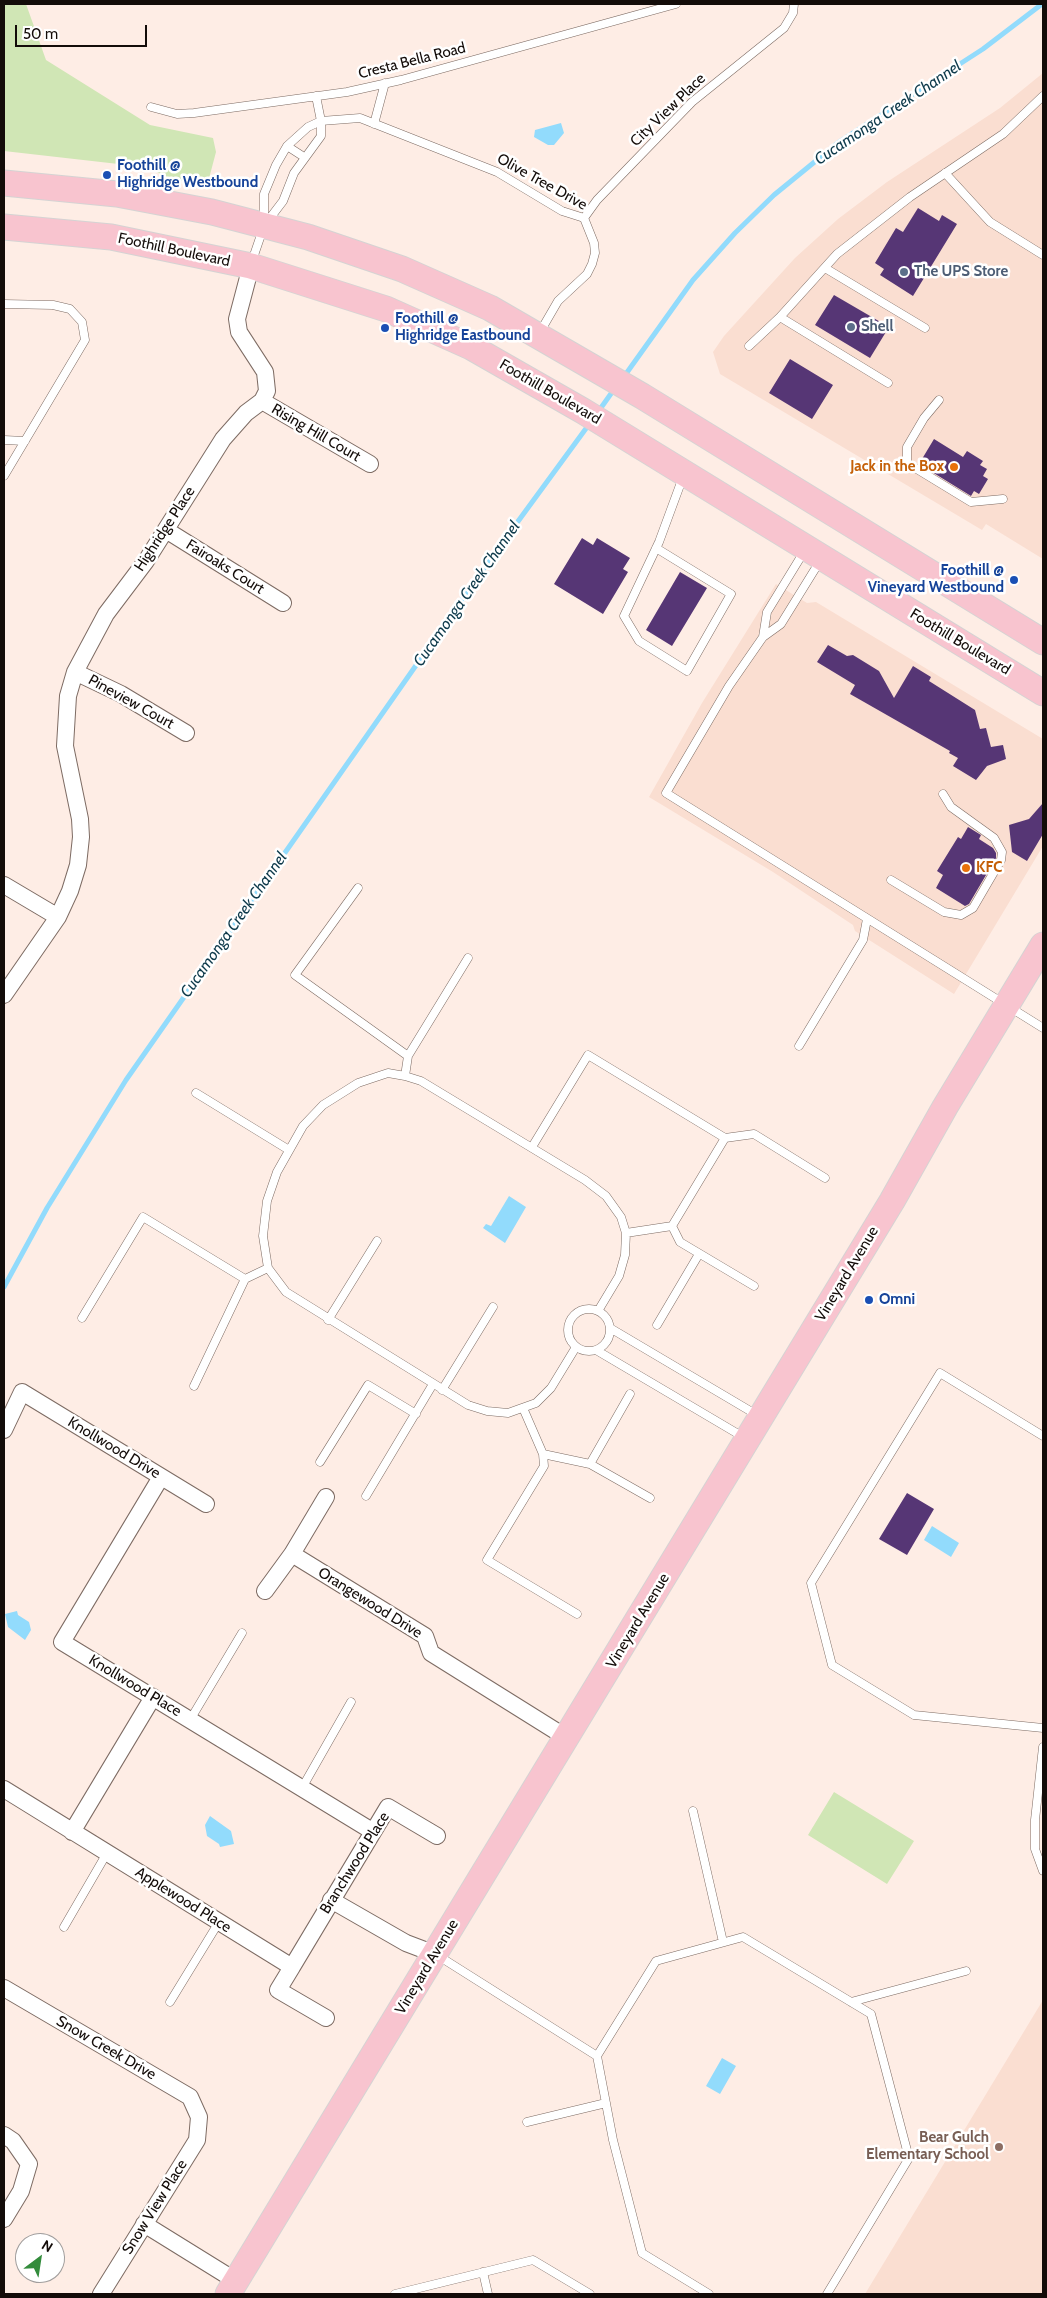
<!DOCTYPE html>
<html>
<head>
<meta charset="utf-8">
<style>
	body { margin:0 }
	#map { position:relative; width:1047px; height:2298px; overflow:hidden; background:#feede5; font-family:Cabin,sans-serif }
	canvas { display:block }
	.frame { position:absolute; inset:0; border:5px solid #130c09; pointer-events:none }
	.north { position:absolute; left:15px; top:2233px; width:50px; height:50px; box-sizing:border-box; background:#fff; border:1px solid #a19e9d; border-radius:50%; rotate:31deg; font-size:14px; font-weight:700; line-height:20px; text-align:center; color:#130c09 }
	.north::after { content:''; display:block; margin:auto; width:18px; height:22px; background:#338c3c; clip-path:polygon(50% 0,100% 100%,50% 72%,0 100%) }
	.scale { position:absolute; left:15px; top:25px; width:132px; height:22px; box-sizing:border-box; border:2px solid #130c09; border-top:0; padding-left:6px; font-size:15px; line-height:18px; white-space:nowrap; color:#130c09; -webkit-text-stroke:4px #fff; paint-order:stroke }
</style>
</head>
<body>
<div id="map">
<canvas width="1047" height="2298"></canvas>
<div class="frame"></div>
<div class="north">N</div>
<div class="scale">50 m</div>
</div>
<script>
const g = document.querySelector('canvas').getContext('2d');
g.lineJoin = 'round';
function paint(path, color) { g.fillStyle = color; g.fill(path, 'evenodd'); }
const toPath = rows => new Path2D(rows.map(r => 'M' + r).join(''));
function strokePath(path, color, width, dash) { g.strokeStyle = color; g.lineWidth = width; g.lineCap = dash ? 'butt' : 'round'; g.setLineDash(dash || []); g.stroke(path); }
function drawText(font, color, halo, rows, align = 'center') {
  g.font = font + ' Cabin,sans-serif'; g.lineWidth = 5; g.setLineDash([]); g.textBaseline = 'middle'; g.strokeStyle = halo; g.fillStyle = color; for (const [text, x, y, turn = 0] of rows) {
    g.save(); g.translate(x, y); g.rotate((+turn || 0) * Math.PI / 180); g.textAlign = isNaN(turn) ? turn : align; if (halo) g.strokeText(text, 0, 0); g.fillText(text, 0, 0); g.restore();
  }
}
const built = toPath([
	[1043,73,1043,559,986,524,982,530,720,374,713,352,724,336,795,258,838,219,887,182,1000,108],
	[776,584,807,603,816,602,1043,739,1043,846,954,994,855,931,853,925,773,872,649,797,702,703],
	[1043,2000,1043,2294,865,2294]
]);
const green = toPath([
	[4,4,26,4,46,60,150,125,213,138,216,152,207,186,172,179,152,170,136,166,4,151],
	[834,1792,914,1841,887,1884,808,1835]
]);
const water = toPath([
	[561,123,564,133,554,145,548,145,534,137,535,130],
	[509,1196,526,1207,505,1243,483,1228,486,1224,491,1226],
	[932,1526,959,1543,951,1557,924,1540],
	[17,1611,18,1615,29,1622,31,1630,25,1640,8,1627,5,1614],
	[210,1816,231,1831,234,1844,220,1847,219,1844,207,1836,205,1825],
	[722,2058,736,2066,720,2094,706,2086]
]);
const stream = toPath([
	[623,378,693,280,735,233,774,195,839,142,983,49,1042,4],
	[598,412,615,388],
	[4,1287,47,1208,126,1080,489,561,590,423]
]);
const building = toPath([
	[918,208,939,221,942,215,957,224,913,296,880,275,884,269,875,263,896,228,903,232],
	[834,295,889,327,870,358,815,325],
	[790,359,833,385,812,419,769,393],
	[934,439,963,457,967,451,983,461,980,465,987,469,983,476,988,479,979,494,974,491,971,496,919,464],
	[582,538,593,545,597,538,630,558,623,569,628,572,603,614,554,584],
	[680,572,707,588,672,646,646,630],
	[828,645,847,656,853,655,879,671,894,698,913,666,931,677,929,681,975,710,980,729,986,728,991,747,1003,745,1006,759,987,766,976,780,953,766,958,758,949,753,950,751,850,694,855,685,817,662],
	[1043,803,1043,834,1027,861,1012,852,1009,825,1029,819],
	[968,827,981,835,979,839,993,848,996,853,996,858,969,904,965,906,936,888,943,875,937,871,958,837,961,839],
	[907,1493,934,1509,907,1555,879,1539]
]);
const lane = toPath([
	[151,107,177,114,194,113,347,92,401,80,676,4],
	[374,124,385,83],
	[287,146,304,157],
	[945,173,990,222,1043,255],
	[584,218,597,200,692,102,784,28,793,13,794,4],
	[267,222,283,201,294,173,321,136,321,121,316,96],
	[251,264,264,226,264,194,276,165,287,146,308,127,321,121,360,118,497,172,562,211,584,218,594,243,595,253,592,264,587,274,558,301,540,332],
	[825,268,925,328],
	[4,304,53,305,70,309,82,322,85,340,4,476],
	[780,317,888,383],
	[749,346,780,317,837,254,910,197,1003,134,1043,96],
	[939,400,924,418,907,447,907,463,971,502,1003,499],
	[4,440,25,441],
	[656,548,731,594,687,671,639,641,624,616,659,542,683,477],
	[820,561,781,624,763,637,729,686,666,793,1043,1028],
	[763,637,767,612,805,550],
	[891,880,944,912,961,915,973,908,1001,860,1002,852,994,838,951,807,943,794],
	[358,888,295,975,408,1056,405,1076],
	[799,1046,863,940,867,919],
	[408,1056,468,958],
	[196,1093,289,1150],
	[532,1147,588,1055,725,1138],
	[672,1226,680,1242,754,1286],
	[626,1233,672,1226,725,1138,754,1134,825,1178],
	[245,1279,268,1268],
	'568 1330a21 21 0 1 1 42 0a21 21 0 1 1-42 0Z',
	[82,1318,143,1217,245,1279,194,1386],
	[328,1320,377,1241],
	[657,1325,699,1254],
	[610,1328,757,1415],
	[576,1347,551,1388,536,1403,508,1413,487,1411,468,1405,286,1292,268,1268,263,1236,267,1201,277,1172,303,1126,323,1105,358,1083,388,1073,405,1076,421,1081,585,1180,606,1196,621,1217,626,1233,625,1255,619,1276,598,1311],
	[596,1350,745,1438],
	[442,1390,493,1307],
	[523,1408,543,1454,590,1464,650,1498],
	[1043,1436,940,1373,811,1583,832,1665,914,1715,1043,1728],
	[543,1454,544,1466,487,1560,577,1614],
	[320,1462,368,1385,416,1414],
	[590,1464,630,1394],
	[366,1496,433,1384],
	[190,1720,242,1633],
	[1043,1747,1035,1820,1035,1849,1043,1871],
	[302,1788,351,1702],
	[693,1811,723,1942],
	[64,1927,107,1853],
	[437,1955,597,2056],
	[170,2002,219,1922],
	[851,2002,966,1971],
	[527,2122,606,2103],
	[483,2272,488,2294],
	[395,2294,533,2260,590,2294],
	[709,2294,642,2253,613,2140,597,2056,656,1961,743,1937,871,2014,909,2158,827,2294]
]);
const street = toPath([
	[262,401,370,464],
	[166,530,283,603],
	[75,672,121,694,186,733],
	[4,885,58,917],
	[4,995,58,917,70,891,78,865,81,837,80,819,65,746,68,696,75,672,106,614,146,561,223,439,246,413,262,401,267,391,265,372,239,332,237,319,251,266],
	[4,1430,22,1392,206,1504],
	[161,1477,62,1642,372,1831],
	[292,1554,425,1636,431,1653,567,1738],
	[265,1591,292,1554,326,1497],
	[4,1789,292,1967,278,1990,326,2018],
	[72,1832,153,1697],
	[331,1900,406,1943,435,1954],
	[292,1967,388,1807,437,1836],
	[4,1988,190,2097,199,2117,197,2140,101,2294],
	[4,2135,13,2141,29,2164,21,2191,4,2219],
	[144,2224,236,2281]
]);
const primary = toPath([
	[4,183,117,194,212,212,308,237,402,269,490,308,642,396,1043,642],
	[4,227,111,237,251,266,386,309,471,347,583,411,1043,693],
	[228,2294,892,1201,945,1107,1043,945]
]);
const markers = [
	[107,175,5,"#1a4fb4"],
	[904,272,5,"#5c6f8a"],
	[851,327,5,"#5c6f8a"],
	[385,328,5,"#1a4fb4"],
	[954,467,5,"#e8710a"],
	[1014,580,5,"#1a4fb4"],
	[966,868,5,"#e8710a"],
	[869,1300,5,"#1a4fb4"],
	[999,2147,5,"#8d6e63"]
];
const streetNames = [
	["Cresta Bella Road",412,61,-14],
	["City View Place",668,110,-44],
	["Olive Tree Drive",542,182,29],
	["Foothill Boulevard",174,250,12],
	["Foothill Boulevard",550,392,30],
	["Rising Hill Court",316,433,30],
	["Highridge Place",165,529,-57],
	["Fairoaks Court",225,567,32],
	["Foothill Boulevard",960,642,31],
	["Pineview Court",131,702,29],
	["Vineyard Avenue",847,1274,-59],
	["Knollwood Drive",114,1448,31],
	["Orangewood Drive",370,1603,32],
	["Vineyard Avenue",638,1621,-59],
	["Knollwood Place",135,1686,31],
	["Branchwood Place",355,1863,-58],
	["Applewood Place",183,1900,32],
	["Vineyard Avenue",427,1967,-59],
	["Snow Creek Drive",106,2048,30],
	["Snow View Place",155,2207,-58]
];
const transitNames = [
	["Foothill @",117,166],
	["Highridge Westbound",117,183],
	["Foothill @",395,319],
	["Highridge Eastbound",395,336],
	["Foothill @",1004,571,"right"],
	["Vineyard Westbound",1004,588,"right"],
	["Omni",879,1300]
];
const serviceNames = [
	["The UPS Store",914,272],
	["Shell",861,327]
];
const foodNames = [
	["Jack in the Box",944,467],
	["KFC",976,868,"left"]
];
const educationNames = [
	["Bear Gulch",989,2138],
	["Elementary School",989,2155]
];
const waterNames = [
	["Cucamonga Creek Channel",888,113,-34],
	["Cucamonga Creek Channel",467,594,-55],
	["Cucamonga Creek Channel",234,925,-55]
];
paint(built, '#faded1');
paint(green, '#d0e6b5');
paint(water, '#92dbfc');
strokePath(stream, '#92dbfc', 5);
paint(building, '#563675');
strokePath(lane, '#7d6b63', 9);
strokePath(street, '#7d6b63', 18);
strokePath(primary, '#d5d3d3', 27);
strokePath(lane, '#fff', 8);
strokePath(street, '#fff', 16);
strokePath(primary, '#f8c4cf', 25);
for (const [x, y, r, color] of markers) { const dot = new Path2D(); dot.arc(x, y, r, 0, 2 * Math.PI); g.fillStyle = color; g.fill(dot); strokePath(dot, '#fff', 2); }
drawText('15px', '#130c09', '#fff', streetNames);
drawText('bold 15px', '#164399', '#fff', transitNames, 'left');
drawText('bold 15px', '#4e5e75', '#fff', serviceNames, 'left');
drawText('bold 15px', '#c56008', '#fff', foodNames, 'right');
drawText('bold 15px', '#785e54', '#fff', educationNames, 'right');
drawText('italic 16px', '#0e3a4b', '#fff', waterNames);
</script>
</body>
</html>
